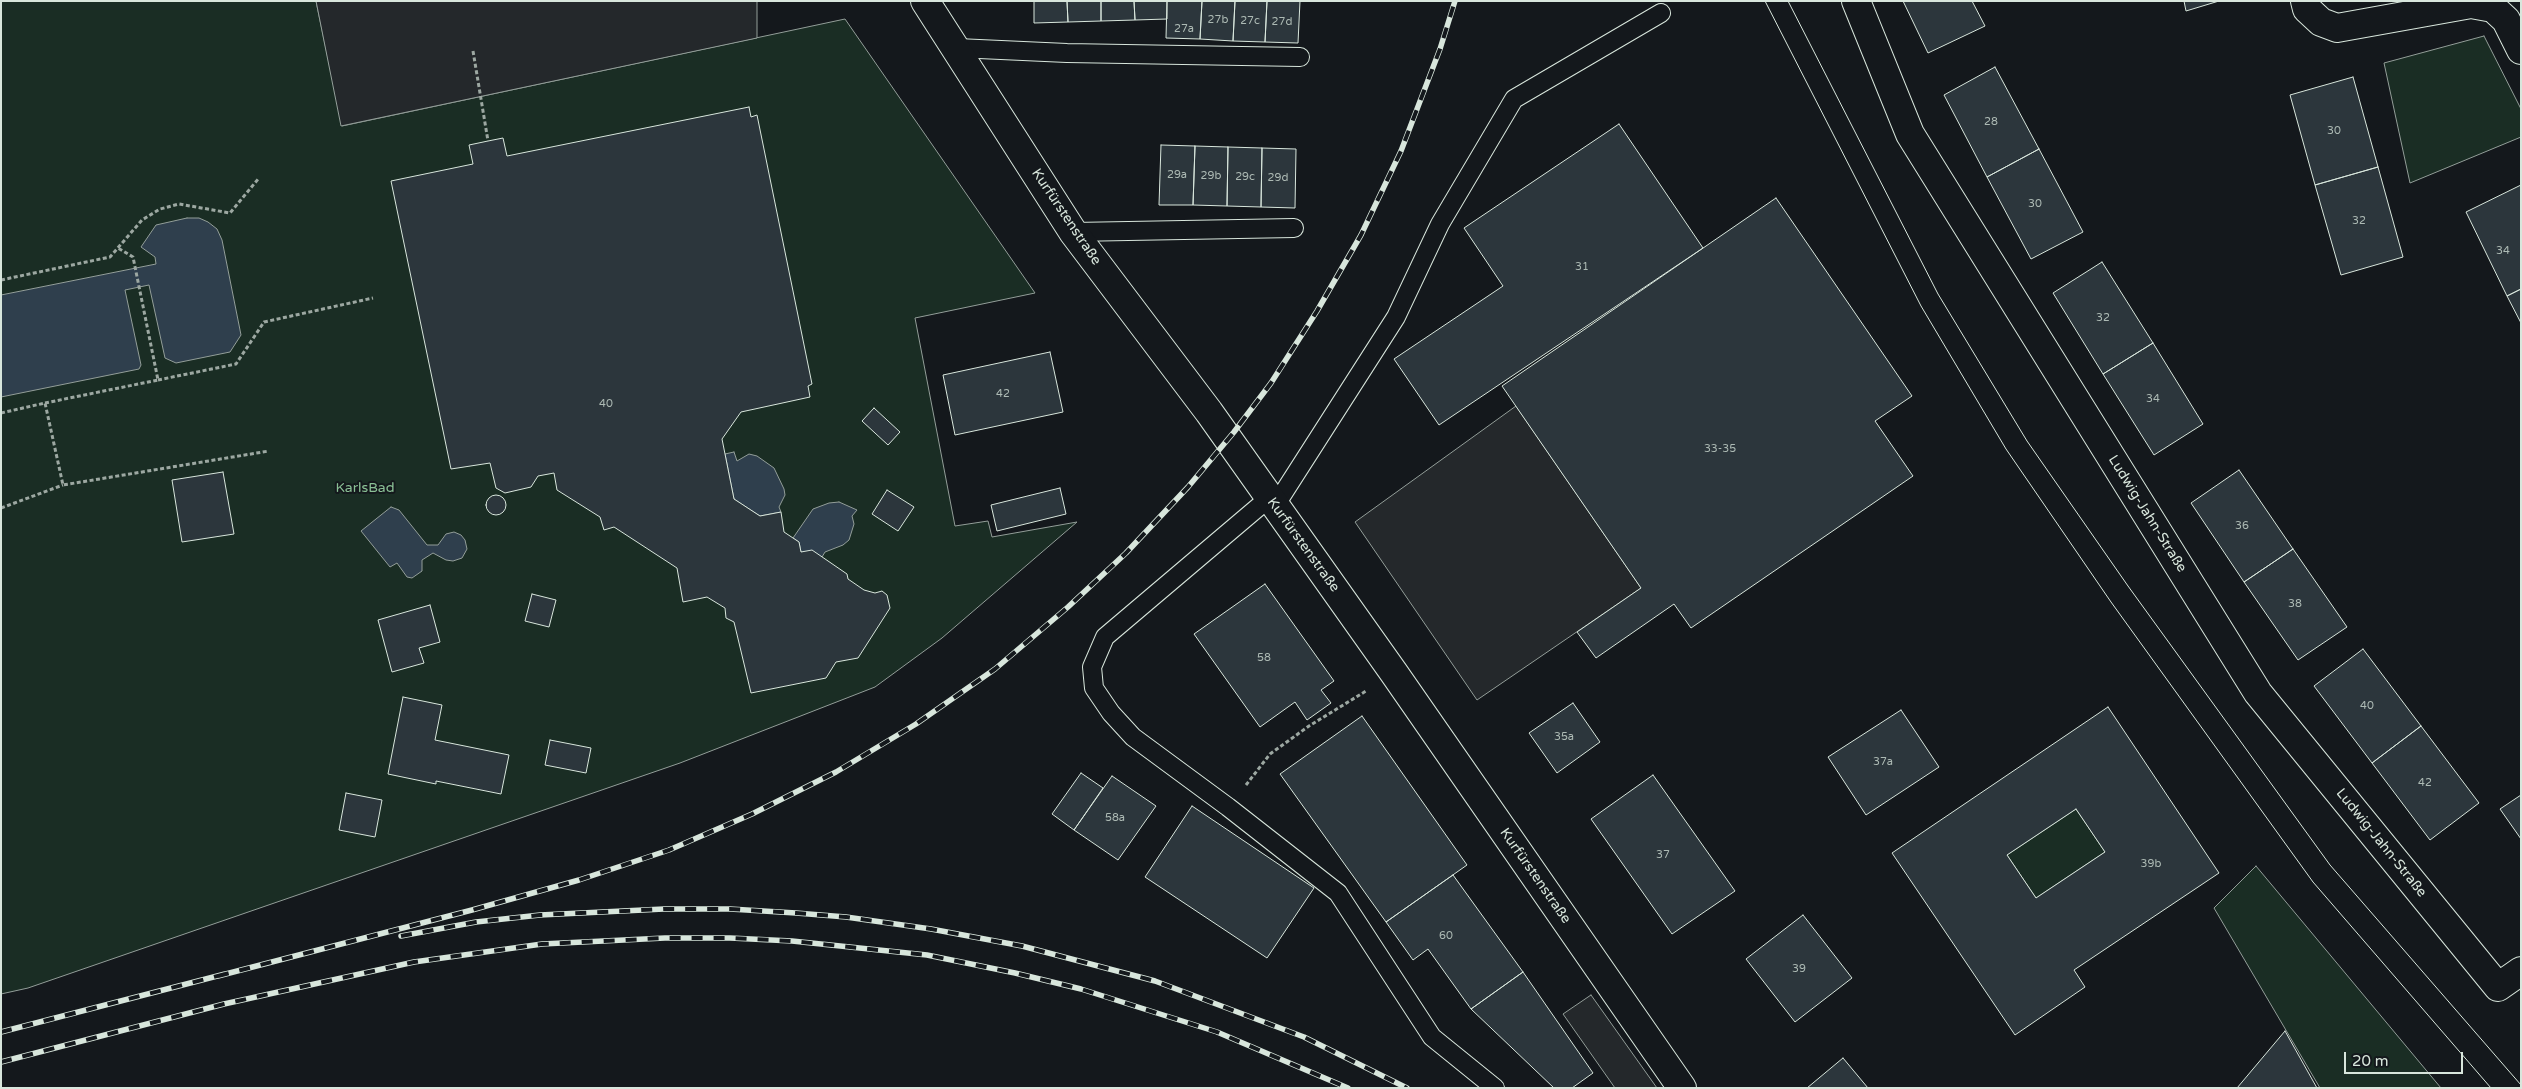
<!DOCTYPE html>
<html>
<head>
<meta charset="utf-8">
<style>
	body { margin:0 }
	#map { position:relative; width:2522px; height:1089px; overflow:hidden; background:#14181c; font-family:"Varela Round",sans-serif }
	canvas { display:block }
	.frame { position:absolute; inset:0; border:2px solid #d8e6dc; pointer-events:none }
	.scale { position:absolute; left:2344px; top:1052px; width:119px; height:22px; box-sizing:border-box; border:2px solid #d8e6dc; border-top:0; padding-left:6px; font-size:15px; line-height:18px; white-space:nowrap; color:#d8e6dc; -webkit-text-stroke:4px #14181c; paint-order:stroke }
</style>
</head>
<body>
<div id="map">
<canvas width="2522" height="1089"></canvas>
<div class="frame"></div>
<div class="scale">20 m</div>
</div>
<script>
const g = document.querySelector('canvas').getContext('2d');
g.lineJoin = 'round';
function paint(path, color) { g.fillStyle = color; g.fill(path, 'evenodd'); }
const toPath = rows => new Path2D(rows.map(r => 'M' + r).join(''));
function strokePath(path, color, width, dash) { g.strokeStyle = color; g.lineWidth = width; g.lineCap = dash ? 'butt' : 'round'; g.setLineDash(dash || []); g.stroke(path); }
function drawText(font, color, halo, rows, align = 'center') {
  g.font = font + ' "Varela Round",sans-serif'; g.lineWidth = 4; g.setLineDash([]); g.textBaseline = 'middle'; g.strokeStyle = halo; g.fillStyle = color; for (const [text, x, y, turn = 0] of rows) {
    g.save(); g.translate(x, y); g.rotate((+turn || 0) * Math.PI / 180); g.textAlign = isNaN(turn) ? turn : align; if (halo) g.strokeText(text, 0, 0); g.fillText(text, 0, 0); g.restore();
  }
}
const green = toPath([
	[1,1,316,1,342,126,845,19,1035,293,915,318,955,526,988,521,992,537,1077,522,942,638,875,687,680,763,28,988,1,994,1,1],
	[2484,36,2521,109,2521,137,2410,183,2384,63,2484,36],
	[2076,809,2105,852,2036,898,2007,855,2076,809],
	[2256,866,2441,1088,2320,1088,2214,908,2256,866]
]);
const parking = toPath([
	[316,1,757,1,757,38,341,126,316,1],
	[1516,406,1641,588,1477,700,1355,522,1516,406],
	[1591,995,1657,1088,1615,1088,1563,1014,1591,995]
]);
const water = toPath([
	[187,218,199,218,208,222,217,229,222,240,241,335,230,352,176,363,165,358,149,285,125,290,141,365,139,369,1,397,1,295,156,264,155,257,141,247,156,225,187,218],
	[734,452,737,461,749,454,757,456,774,468,784,489,785,495,779,507,781,512,760,516,734,499,725,454,734,452],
	[839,502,857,510,852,516,854,524,849,540,843,545,825,552,822,557,801,552,799,542,793,538,813,509,829,503,839,502],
	[391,507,399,510,427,545,438,545,446,534,454,532,461,535,465,540,467,549,462,558,453,561,446,560,433,553,422,560,422,571,412,578,407,577,397,563,390,567,361,531,391,507]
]);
const building = toPath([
	[1034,1,1067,1,1068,22,1034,23,1034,1],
	[1067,1,1101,1,1101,21,1068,22,1067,1],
	[1101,1,1134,1,1135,20,1101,21,1101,1],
	[1134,1,1167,1,1167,19,1135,20,1134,1],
	[1167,1,1202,1,1200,39,1166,38,1167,1],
	[1202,1,1235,1,1233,41,1200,39,1202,1],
	[1235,1,1267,1,1265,42,1233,41,1235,1],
	[1267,1,1300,1,1298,43,1265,42,1267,1],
	[1903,1,1972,1,1985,26,1928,53,1903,1],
	[2184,1,2219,1,2186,11,2184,1],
	[1995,67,2039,149,1987,177,1944,95,1995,67],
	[2353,77,2378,167,2315,185,2290,95,2353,77],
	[749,107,751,117,757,115,812,384,808,386,810,397,741,412,722,439,734,499,760,516,781,512,784,532,799,542,801,552,812,550,847,574,848,579,864,590,875,593,882,591,887,595,890,608,858,658,836,662,826,678,751,693,734,622,726,618,725,608,707,597,683,602,677,568,614,527,604,530,600,517,557,490,554,473,538,476,531,487,505,493,496,488,490,463,451,469,391,181,473,164,469,145,488,141,503,138,507,156,749,107],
	[1619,124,1703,248,1439,425,1394,359,1503,286,1464,228,1619,124],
	[1161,145,1195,146,1193,205,1159,205,1161,145],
	[1195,146,1228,147,1227,206,1193,205,1195,146],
	[1228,147,1262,148,1261,207,1227,206,1228,147],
	[1262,148,1296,149,1295,208,1261,207,1262,148],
	[2039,149,2083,232,2031,259,1987,177,2039,149],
	[2378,167,2403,257,2341,275,2315,185,2378,167],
	[2521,185,2521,289,2507,296,2466,212,2521,185],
	[1776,198,1912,396,1875,421,1913,476,1691,628,1674,604,1596,658,1577,632,1641,588,1502,386,1776,198],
	[2102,262,2153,343,2103,374,2053,293,2102,262],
	[2521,289,2521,323,2507,296,2521,289],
	[2153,343,2203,424,2154,455,2103,374,2153,343],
	[1050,352,1063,412,955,435,943,375,1050,352],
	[874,408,900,432,888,445,862,421,874,408],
	[2239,470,2293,549,2244,582,2191,503,2239,470],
	[223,472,234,534,182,542,172,480,223,472],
	[1060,488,1066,514,997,531,991,505,1060,488],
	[887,490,914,507,898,531,872,514,887,490],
	'486 505a10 10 0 1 1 20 0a10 10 0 1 1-20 0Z',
	[2293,549,2347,627,2298,660,2244,582,2293,549],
	[1265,584,1334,681,1321,690,1331,703,1307,720,1295,702,1260,727,1194,634,1265,584],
	[532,594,556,600,549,627,525,621,532,594],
	[430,605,440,642,419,648,424,663,392,672,378,620,430,605],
	[2363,649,2421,726,2372,763,2314,686,2363,649],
	[403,697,442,705,435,740,509,755,501,794,436,781,436,784,388,774,403,697],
	[1573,703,1600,742,1557,773,1529,733,1573,703],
	[2108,707,2219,873,2074,970,2085,987,2015,1035,1892,853,2108,707],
	[2076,809,2105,852,2036,898,2007,855,2076,809],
	[1901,710,1939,767,1866,815,1828,757,1901,710],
	[1362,716,1467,865,1386,922,1280,774,1362,716],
	[2421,726,2479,803,2430,840,2372,763,2421,726],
	[550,740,591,748,586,773,545,765,550,740],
	[1081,773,1103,788,1074,830,1052,814,1081,773],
	[1653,775,1735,891,1672,934,1591,819,1653,775],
	[1112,776,1156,806,1118,860,1074,830,1112,776],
	[346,793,382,800,375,837,339,830,346,793],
	[2521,795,2521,839,2500,809,2521,795],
	[1192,806,1314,888,1267,958,1145,877,1192,806],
	[1453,875,1523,972,1471,1009,1428,949,1413,960,1386,922,1453,875],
	[1803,915,1852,978,1795,1022,1746,959,1803,915],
	[1523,972,1593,1073,1572,1088,1554,1088,1471,1009,1523,972],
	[2285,1031,2317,1088,2237,1088,2285,1031],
	[1843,1058,1868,1088,1807,1088,1843,1058]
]);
const path = toPath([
	[473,51,488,141],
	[1,280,110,257,142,220,160,209,179,204,230,213,259,178],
	[158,380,236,364,264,322,373,298],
	[45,403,158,380,133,257,118,248],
	[1,413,45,403,63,485,269,451],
	[1,508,63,485],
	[1246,785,1270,754,1309,726,1366,691]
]);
const lane = toPath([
	[957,48,1067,53,1300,57],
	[1073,232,1294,228],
	[1269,498,1105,637,1092,667,1094,688,1111,713,1133,737,1228,807,1338,893,1432,1037,1495,1088],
	[1275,506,1396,317,1440,224,1514,99,1661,13]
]);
const street = toPath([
	[925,1,1073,232,1209,412,1394,673,1682,1088],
	[1856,1,1910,134,2258,693,2498,987,2521,971],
	[2305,1,2307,9,2321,22,2337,28,2471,4,2493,8,2506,20,2521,50]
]);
const tram = toPath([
	[1765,1,1921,306,2006,449,2111,602,2313,882,2491,1088],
	[1788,1,1938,294,2027,441,2128,586,2330,865,2521,1085]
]);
const rail = toPath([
	[401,936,476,922,540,915,664,909,730,909,796,913,846,917,931,929,1022,946,1155,981,1304,1037,1407,1088],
	[218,976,472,910,579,880,669,850,752,814,836,772,916,724,995,669,1068,607,1126,553,1188,487,1234,432,1271,383,1317,311,1361,235,1401,151,1440,49,1455,1],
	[1,1032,225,974],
	[1,1062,224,1004,414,962,542,944,665,938,730,938,792,941,927,955,1015,973,1081,989,1217,1032,1348,1088]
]);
const numberNames = [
	["27b",1218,20],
	["27c",1250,21],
	["27d",1282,22],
	["27a",1184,29],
	["28",1991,122],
	["30",2334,131],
	["29a",1177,175],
	["29b",1211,176],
	["29c",1245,177],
	["29d",1278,178],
	["30",2035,204],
	["32",2359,221],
	["34",2503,251],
	["31",1582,267],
	["32",2103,318],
	["42",1003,394],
	["34",2153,399],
	["40",606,404],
	["33-35",1720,449],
	["36",2242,526],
	["38",2295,604],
	["58",1264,658],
	["40",2367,706],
	["35a",1564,737],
	["37a",1883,762],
	["42",2425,783],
	["58a",1115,818],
	["37",1663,855],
	["39b",2151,864],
	["60",1446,936],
	["39",1799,969]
];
const streetNames = [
	["Kurfürstenstraße",1066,217,56],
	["Ludwig-Jahn-Straße",2147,514,58],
	["Kurfürstenstraße",1303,545,54],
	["Ludwig-Jahn-Straße",2381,843,51],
	["Kurfürstenstraße",1535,876,55]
];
const parkNames = [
	["KarlsBad",365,488]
];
paint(green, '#1a2d24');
strokePath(green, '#939e99', 1);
paint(parking, '#24282b');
strokePath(parking, '#939e99', 1);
paint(water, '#2f3f4d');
strokePath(water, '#939e99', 1);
paint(building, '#2c363c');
strokePath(building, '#d8e6dc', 1);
strokePath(lane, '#d8e6dc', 20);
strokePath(street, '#d8e6dc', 30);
strokePath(path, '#9da8a2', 3, [4, 2.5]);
strokePath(lane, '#14181c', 18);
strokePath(street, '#14181c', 28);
strokePath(tram, '#d8e6dc', 1);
strokePath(rail, '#d8e6dc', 5.5);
strokePath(rail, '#14181c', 4, [11]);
drawText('11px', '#adbab4', null, numberNames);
drawText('14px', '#d8e6dc', '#14181c', streetNames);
drawText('14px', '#8ac095', '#14181c', parkNames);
</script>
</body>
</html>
